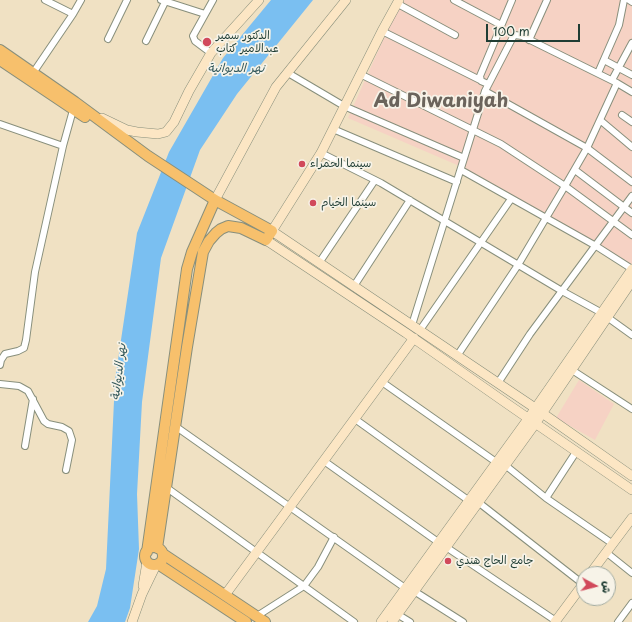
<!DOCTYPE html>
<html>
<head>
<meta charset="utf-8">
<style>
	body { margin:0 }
	#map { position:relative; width:632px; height:622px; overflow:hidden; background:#f0e1c3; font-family:"Playpen Sans","Playpen Sans Arabic",sans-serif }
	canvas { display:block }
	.north { position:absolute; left:576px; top:566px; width:40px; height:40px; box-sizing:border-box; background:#f7f3e8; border:1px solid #a1aaa0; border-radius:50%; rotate:97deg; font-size:11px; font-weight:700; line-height:16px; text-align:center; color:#1f3d34 }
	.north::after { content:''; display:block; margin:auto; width:14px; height:18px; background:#d1495b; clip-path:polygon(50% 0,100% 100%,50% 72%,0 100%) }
	.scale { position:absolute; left:486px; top:24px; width:94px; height:18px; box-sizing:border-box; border:2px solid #1f3d34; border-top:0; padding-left:5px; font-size:12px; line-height:14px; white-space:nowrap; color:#1f3d34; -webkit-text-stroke:3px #f7f3e8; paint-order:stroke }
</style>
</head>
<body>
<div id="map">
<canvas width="632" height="622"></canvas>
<div class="north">ش</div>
<div class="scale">100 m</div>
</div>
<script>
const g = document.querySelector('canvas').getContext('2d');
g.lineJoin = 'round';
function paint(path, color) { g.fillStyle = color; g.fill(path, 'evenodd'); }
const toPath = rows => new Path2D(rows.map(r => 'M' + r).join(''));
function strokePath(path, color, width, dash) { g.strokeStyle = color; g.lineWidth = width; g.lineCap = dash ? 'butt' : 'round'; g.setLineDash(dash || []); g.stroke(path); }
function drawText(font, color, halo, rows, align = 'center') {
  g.font = font + ' "Playpen Sans","Playpen Sans Arabic",sans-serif'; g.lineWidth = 3.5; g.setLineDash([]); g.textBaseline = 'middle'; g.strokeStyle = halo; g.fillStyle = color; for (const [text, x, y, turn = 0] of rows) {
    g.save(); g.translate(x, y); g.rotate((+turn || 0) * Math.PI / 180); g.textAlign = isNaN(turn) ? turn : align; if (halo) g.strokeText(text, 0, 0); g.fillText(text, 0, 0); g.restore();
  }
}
const built = toPath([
	[401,0,632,0,632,263,631,265,464,168,348,118],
	[579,380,614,404,595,440,556,418]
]);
const water = toPath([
	[271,0,313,0,237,94,200,150,161,258,142,402,137,494,139,549,130,608,125,622,88,622,97,606,106,569,115,380,137,233,169,152,223,58]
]);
const street = toPath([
	[45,0,73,14],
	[161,0,205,14],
	[454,0,501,25],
	[629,0,632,2],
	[398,4,455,35],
	[382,31,480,80],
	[108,39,127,0],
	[529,40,547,0],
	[146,41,166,0],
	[211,53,195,41,193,36,213,0],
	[604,60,632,75],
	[33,73,73,14,81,0],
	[288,73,344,106,464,158],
	[598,73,619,25,624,0],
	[360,74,501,144,565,186,632,235],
	[612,80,632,43],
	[488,84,481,81,480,76,512,0],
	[485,91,587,148,632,182],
	[622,115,632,122],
	[600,120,632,147],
	[0,124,63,146],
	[333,129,457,182],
	[321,153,381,183,562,291,602,313],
	[461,170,596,246,632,269],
	[575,170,632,213],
	[319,263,375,180],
	[354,286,410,200],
	[607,317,632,335],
	[412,325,485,91,513,37,515,35,522,36,617,83,632,92],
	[420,330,511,199],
	[457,356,518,265,565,186,587,148,617,83],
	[0,365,1,360,5,354,18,351,24,348,26,340,35,272,63,146,73,110],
	[572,370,632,409],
	[382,382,496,462],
	[498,383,530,334,632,196],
	[0,384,19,386,28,391,44,421,48,424,62,427,69,431,72,440,66,470],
	[355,419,468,500],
	[175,426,405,588],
	[25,446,33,399],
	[324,461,438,542],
	[505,465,546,498,613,544],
	[167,488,354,622],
	[546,498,576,452],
	[478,502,583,584],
	[446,547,556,621],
	[607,553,632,573],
	[414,591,463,622],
	[397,614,410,622],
	[257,616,304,586,318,567,334,537],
	[618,622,632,603]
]);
const secondary = toPath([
	[399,0,382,31,321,153,272,231,535,408,632,476],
	[102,118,127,130,137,132,158,134,166,132,174,122,189,91,211,53,259,0],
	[215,200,276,87,346,0],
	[266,240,406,333,506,403,632,490],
	[590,574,632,518],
	[143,586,147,562],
	[225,595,414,338],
	[132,622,142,594,156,565],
	[381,622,528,419,632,269],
	[392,622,535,424,632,281],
	[555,622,584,583]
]);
const primary = toPath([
	[0,50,75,102,148,156,215,200,272,231,266,240,241,228,228,226,221,229,216,233,209,241,203,252,187,347,157,548],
	[0,60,85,117],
	'145 556a9 9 0 1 1 18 0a9 9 0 1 1-18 0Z',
	[147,552,187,269,192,252,215,200],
	[163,554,265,622],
	[158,564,246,622]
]);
const markers = [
	[207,42,5,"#d1495b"],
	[302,164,4,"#d1495b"],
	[313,203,4,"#d1495b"],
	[448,561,4,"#d1495b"]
];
const poiNames = [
	["الدكتور سمير",216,36],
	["عبدالامير كتاب",216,49],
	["سينما الحمراء",310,164],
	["سينما الخيام",321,203],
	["جامع الحاج هندي",456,561]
];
const waterNames = [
	["نهر الديوانية",236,69],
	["نهر الديوانية",119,372,-83]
];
const townNames = [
	["Ad Diwaniyah",441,102]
];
paint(built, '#f6d2c4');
paint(water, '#7abff1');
strokePath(street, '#888f7c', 8);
strokePath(secondary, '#888f7c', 10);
strokePath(primary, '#888f7c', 12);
strokePath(street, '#fff', 6);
strokePath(secondary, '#fce6c4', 9);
strokePath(primary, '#f7c06c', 10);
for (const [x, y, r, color] of markers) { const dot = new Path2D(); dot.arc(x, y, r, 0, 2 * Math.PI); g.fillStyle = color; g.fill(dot); strokePath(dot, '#f7f3e8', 1.5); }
drawText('11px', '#1f3d34', '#f7f3e8', poiNames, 'left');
drawText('italic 12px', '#31575a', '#f7f3e8', waterNames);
drawText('bold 19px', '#6b645c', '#f7f3e8', townNames);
</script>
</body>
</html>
